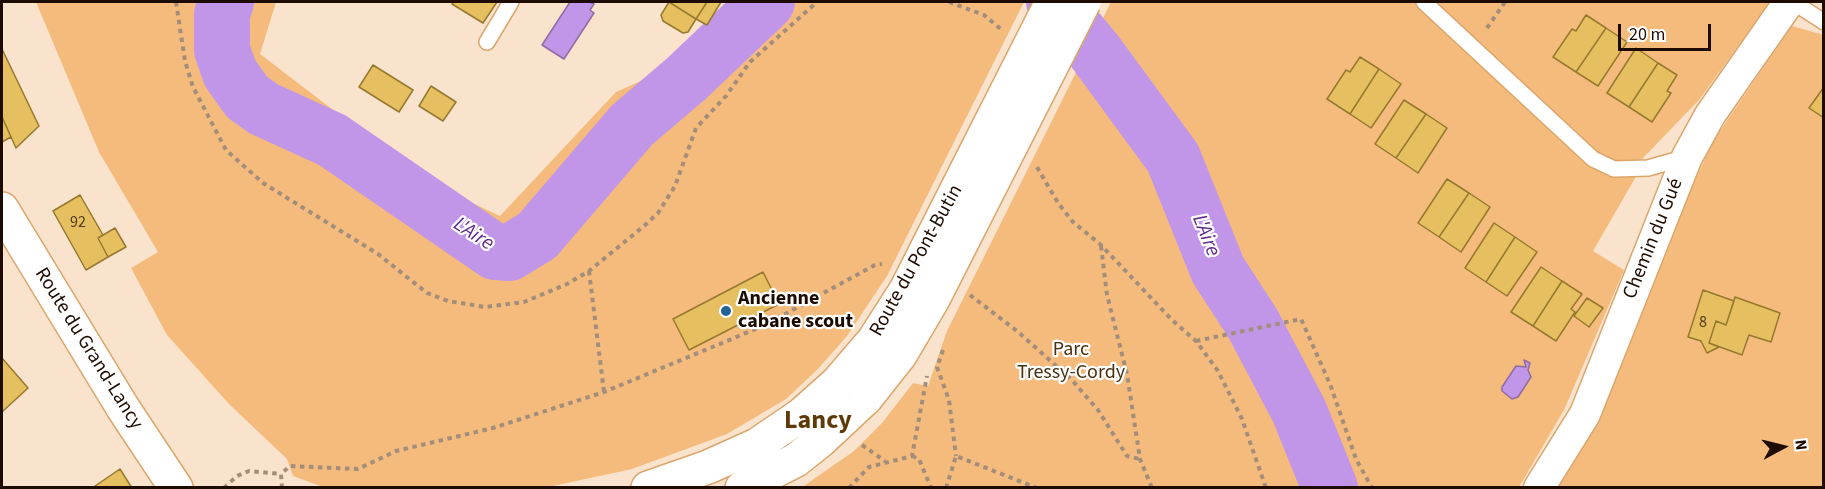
<!DOCTYPE html>
<html>
<head>
<meta charset="utf-8">
<style>
	body { margin:0 }
	#map { position:relative; width:1825px; height:489px; overflow:hidden; background:#fae3cc; font-family:"Source Sans 3",sans-serif }
	canvas { display:block }
	.frame { position:absolute; inset:0; border:3px solid #1e0b00; pointer-events:none }
	.north { position:absolute; left:1753px; top:417px; width:60px; height:60px; -webkit-text-stroke:4px #fff; paint-order:stroke; rotate:83deg; font-size:16px; font-weight:700; line-height:24px; text-align:center; color:#1e0b00 }
	.north::after { content:''; display:block; margin:auto; width:21px; height:27px; background:#1e0b00; clip-path:polygon(50% 0,100% 100%,50% 72%,0 100%) }
	.scale { position:absolute; left:1618px; top:24px; width:93px; height:27px; box-sizing:border-box; border:3px solid #1e0b00; border-top:0; padding-left:8px; font-size:18px; line-height:21px; white-space:nowrap; color:#1e0b00; -webkit-text-stroke:4px #fff; paint-order:stroke }
</style>
</head>
<body>
<div id="map">
<canvas width="1825" height="489"></canvas>
<div class="frame"></div>
<div class="north">N</div>
<div class="scale">20 m</div>
</div>
<script>
const g = document.querySelector('canvas').getContext('2d');
g.lineJoin = 'round';
function paint(path, color) { g.fillStyle = color; g.fill(path, 'evenodd'); }
const toPath = rows => new Path2D(rows.map(r => 'M' + r).join(''));
function strokePath(path, color, width, dash) { g.strokeStyle = color; g.lineWidth = width; g.lineCap = dash ? 'butt' : 'round'; g.setLineDash(dash || []); g.stroke(path); }
function drawText(font, color, halo, rows, align = 'center') {
  g.font = font + ' "Source Sans 3",sans-serif'; g.lineWidth = 4.5; g.setLineDash([]); g.textBaseline = 'middle'; g.strokeStyle = halo; g.fillStyle = color; for (const [text, x, y, turn = 0] of rows) {
    g.save(); g.translate(x, y); g.rotate((+turn || 0) * Math.PI / 180); g.textAlign = isNaN(turn) ? turn : align; if (halo) g.strokeText(text, 0, 0); g.fillText(text, 0, 0); g.restore();
  }
}
const green = toPath([
	[36,2,276,2,260,54,366,135,445,190,500,216,616,92,688,60,732,2,1024,2,887,276,847,336,818,369,786,399,727,434,632,469,544,488,326,488,293,476,287,459,229,404,167,335,131,268,158,252,99,152],
	[1111,2,1770,2,1699,100,1643,158,1634,180,1593,251,1624,270,1564,410,1519,487,801,488,854,451,882,423,913,383,928,386,947,331],
	[1792,26,1824,35,1823,487,1555,488,1713,141]
]);
const water = toPath([
	[570,2,589,2,594,4,590,10,594,13,564,59,542,45,570,2],
	[1524,360,1530,363,1528,370,1531,377,1518,397,1512,399,1502,391,1502,387,1516,366,1526,367,1524,360]
]);
const river = toPath([
	[226,2,222,14,222,50,230,73,247,97,264,109,332,140,495,252,509,253,537,236,632,125,686,79,767,2],
	[1054,2,1096,53,1173,158,1218,270,1253,324,1299,411,1330,488]
]);
const building = toPath([
	[454,2,497,2,483,23,452,4,454,2],
	[669,2,707,2,696,19,669,2],
	[669,2,696,19,688,32,683,33,663,21,661,15,669,2],
	[707,2,721,2,707,25,696,19,707,2],
	[1586,15,1606,28,1576,72,1553,57,1572,29,1576,31,1586,15],
	[1606,28,1627,42,1598,86,1576,72,1606,28],
	[1636,48,1658,63,1629,107,1607,93,1636,48],
	[2,49,39,126,16,148,2,117,2,49],
	[1360,57,1379,69,1350,114,1327,99,1346,70,1350,72,1360,57],
	[1658,63,1677,75,1667,91,1671,93,1652,122,1629,107,1658,63],
	[373,65,413,90,399,112,359,87,373,65],
	[1379,69,1401,84,1371,128,1350,114,1379,69],
	[431,86,456,102,443,121,419,106,431,86],
	[1824,87,1824,118,1809,108,1824,87],
	[1404,100,1426,114,1396,158,1375,144,1404,100],
	[1426,114,1447,128,1418,173,1396,158,1426,114],
	[2,117,11,137,2,142,2,117],
	[1447,179,1469,193,1439,237,1418,223,1447,179],
	[1469,193,1490,207,1461,252,1439,237,1469,193],
	[80,195,103,235,98,238,108,257,86,270,53,211,80,195],
	[1494,223,1515,237,1486,282,1465,268,1494,223],
	[115,228,126,247,108,257,98,238,115,228],
	[1515,237,1537,252,1507,296,1486,282,1515,237],
	[1541,267,1562,281,1533,326,1511,312,1541,267],
	[763,272,779,304,689,350,673,319,763,272],
	[1562,281,1582,294,1571,309,1575,312,1556,341,1533,326,1562,281],
	[1703,290,1734,301,1726,325,1716,321,1709,343,1719,347,1707,353,1701,341,1688,337,1703,290],
	[1735,297,1780,313,1771,342,1749,335,1742,355,1709,343,1716,321,1726,325,1735,297],
	[1587,298,1603,308,1589,327,1574,316,1587,298],
	[2,358,28,388,2,412,2,358],
	[120,469,132,488,92,488,120,469]
]);
const path = toPath([
	[176,2,185,61,193,87,226,150,263,183,378,254,427,293,448,301,485,307,524,302,567,284,589,271,644,226,658,213,675,186,696,128,726,96,750,62,817,2],
	[949,2,984,15,1002,30],
	[1487,28,1505,2],
	[1037,167,1058,203,1073,222,1101,245,1172,320,1196,341,1218,371,1242,419,1266,488],
	[1101,246,1107,295,1127,374,1140,459,1152,488],
	[589,271,604,392],
	[970,295,1017,331,1071,379,1098,410,1127,456,1140,459],
	[1196,341,1301,319,1330,384,1356,459,1372,488],
	[943,350,937,367,949,400,956,456],
	[862,445,885,461],
	[912,456,919,459,931,488],
	[224,488,237,476,249,471,281,474],
	[282,488,281,474,290,466,358,469,396,451,493,428,604,392,763,326,875,265,882,264],
	[849,488,869,467,912,456,927,376],
	[946,488,956,456,1037,488]
]);
const lane = toPath([
	[1424,2,1593,159,1614,169,1648,168,1687,157],
	[1793,2,1824,22],
	[487,42,511,2]
]);
const street = toPath([
	[1539,488,1585,414,1687,157,1710,115,1789,2]
]);
const secondary = toPath([
	[2,209,123,408,176,488]
]);
const primary = toPath([
	[648,488,708,467,757,445,801,415,837,383],
	[742,488,796,460,820,441,866,398]
]);
const primaryBridge = toPath([
	[837,383,874,340,906,290,1052,2],
	[866,398,900,355,933,299,1084,2]
]);
const markers = [
	[726,311,6,"#216297"]
];
const numberNames = [
	["92",78,223],
	["8",1703,323]
];
const streetNames = [
	["Chemin du Gué",1654,239,-68],
	["Route du Pont-Butin",917,261,-61],
	["Route du Grand-Lancy",88,349,58]
];
const poiNames = [
	["Ancienne",738,300],
	["cabane scout",738,323]
];
const parkNames = [
	["Parc",1071,351],
	["Tressy-Cordy",1071,374]
];
const waterNames = [
	["L'Aire",473,235,33],
	["L'Aire",1205,236,68]
];
const districtNames = [
	["Lancy",818,422]
];
paint(green, '#f5bb7d');
paint(water, '#c196e8');
strokePath(water, '#906ca2', 1.5);
strokePath(river, '#c196e8', 56);
paint(building, '#e6bf60');
strokePath(building, '#96792e', 1.5);
strokePath(lane, '#dca56a', 18);
strokePath(street, '#dca56a', 33);
strokePath(secondary, '#dca56a', 36);
strokePath(primary, '#dca56a', 36);
strokePath(path, '#a38e7c', 4, [4.5, 4.5]);
strokePath(lane, '#fff', 15);
strokePath(street, '#fff', 30);
strokePath(secondary, '#fff', 33);
strokePath(primary, '#fff', 33);
strokePath(primaryBridge, '#dca56a', 36, []);
strokePath(primaryBridge, '#fff', 33);
for (const [x, y, r, color] of markers) { const dot = new Path2D(); dot.arc(x, y, r, 0, 2 * Math.PI); g.fillStyle = color; g.fill(dot); strokePath(dot, '#fff', 2); }
drawText('16px', '#503818', null, numberNames);
drawText('20px', '#1e0b00', '#fff', streetNames);
drawText('bold 20px', '#1e0b00', '#fff', poiNames, 'left');
drawText('20px', '#4a2f0e', '#fff', parkNames);
drawText('italic 21px', '#622b89', '#fff', waterNames);
drawText('bold 26px', '#5f3a08', '#fff', districtNames);
</script>
</body>
</html>
